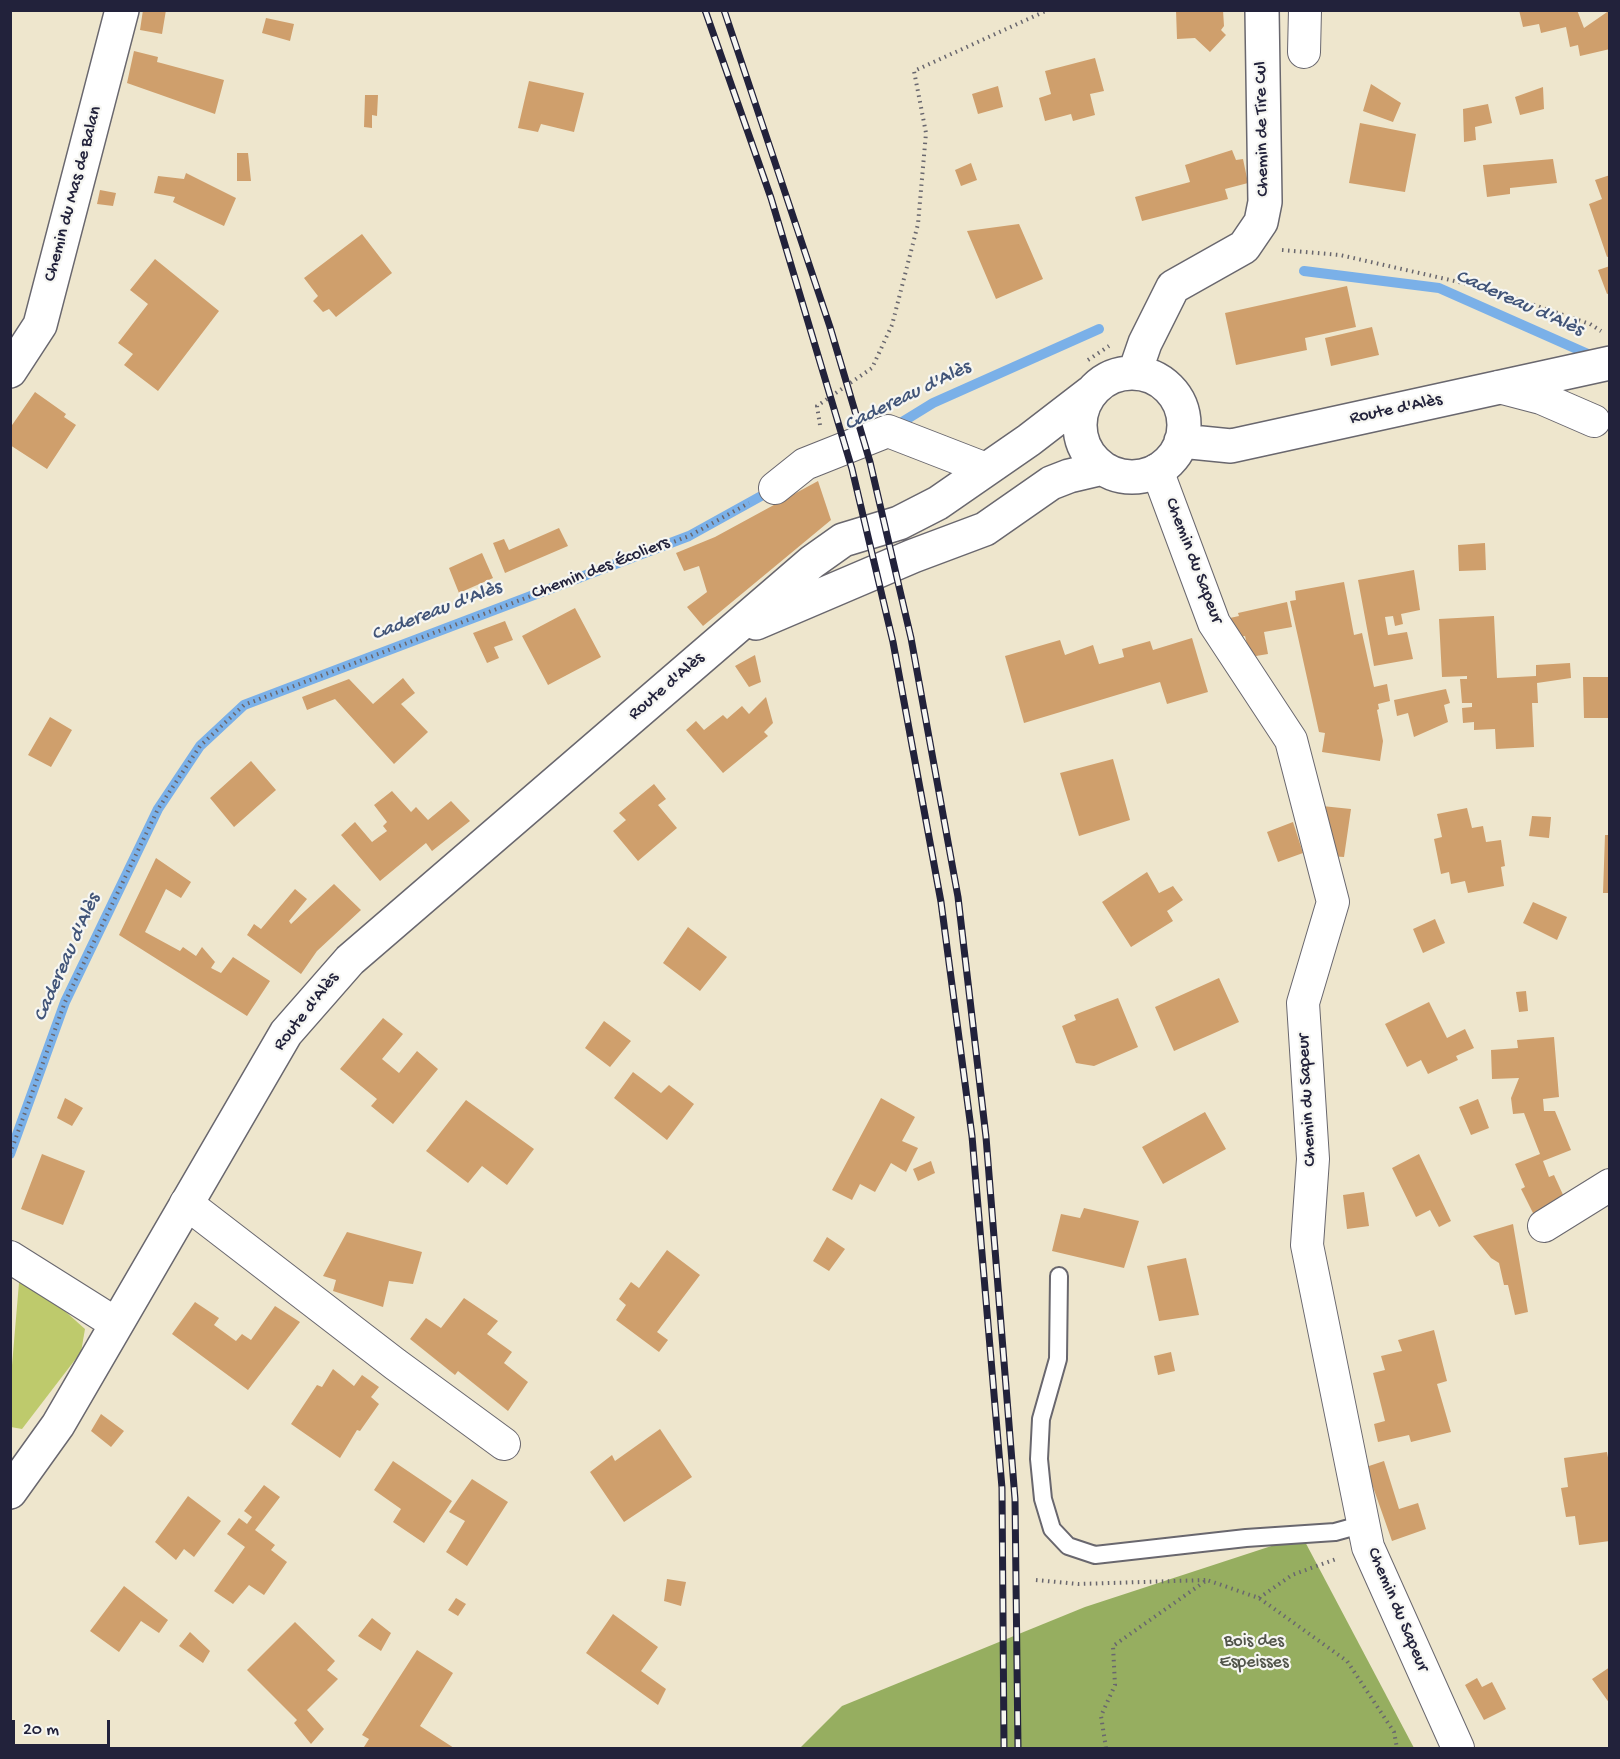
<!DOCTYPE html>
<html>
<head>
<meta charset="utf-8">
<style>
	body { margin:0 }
	#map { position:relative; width:1620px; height:1759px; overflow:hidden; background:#eee6cd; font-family:"Gochi Hand",sans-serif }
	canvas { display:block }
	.frame { position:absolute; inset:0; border:12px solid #22223b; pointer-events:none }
	.scale { position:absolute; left:12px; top:1720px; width:98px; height:27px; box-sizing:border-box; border:3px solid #22223b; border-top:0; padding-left:8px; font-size:18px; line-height:21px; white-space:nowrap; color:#22223b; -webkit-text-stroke:4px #f6f6f2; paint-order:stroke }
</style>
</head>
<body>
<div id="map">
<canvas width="1620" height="1759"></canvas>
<div class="frame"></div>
<div class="scale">20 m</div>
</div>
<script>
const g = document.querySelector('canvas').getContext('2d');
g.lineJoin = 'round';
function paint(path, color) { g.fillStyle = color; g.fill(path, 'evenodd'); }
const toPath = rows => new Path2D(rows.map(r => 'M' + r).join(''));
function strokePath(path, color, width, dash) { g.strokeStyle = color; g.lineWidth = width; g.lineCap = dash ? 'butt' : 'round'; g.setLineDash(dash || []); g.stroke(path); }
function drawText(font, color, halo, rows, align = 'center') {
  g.font = font + ' "Gochi Hand",sans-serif'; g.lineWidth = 4.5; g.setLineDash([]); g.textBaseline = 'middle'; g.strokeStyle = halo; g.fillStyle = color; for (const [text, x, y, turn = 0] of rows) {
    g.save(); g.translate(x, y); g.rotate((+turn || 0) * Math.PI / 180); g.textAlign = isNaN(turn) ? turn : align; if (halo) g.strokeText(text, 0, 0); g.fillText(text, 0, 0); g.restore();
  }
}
const green = toPath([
	[20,1271,85,1329,81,1352,22,1429,11,1427,11,1377]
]);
const forest = toPath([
	[1302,1536,1414,1748,800,1748,842,1706,1085,1607]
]);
const stream = toPath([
	[1304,271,1439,288,1597,358],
	[894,427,933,403,1099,329],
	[10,1154,65,1002,158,809,200,746,244,705,689,536,772,490]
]);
const building = toPath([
	[143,10,166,10,162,34,140,30],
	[1176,10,1223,10,1224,26,1221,30,1226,35,1210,52,1195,38,1177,39],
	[1519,10,1577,10,1584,28,1610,10,1610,49,1580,56,1578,45,1570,47,1566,27,1541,33,1539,24,1523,27],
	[266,18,294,24,290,41,262,33],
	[134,51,158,57,157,62,161,63,224,80,215,114,127,83],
	[1095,58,1104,91,1090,94,1095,115,1073,121,1071,114,1045,121,1039,98,1051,94,1045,71],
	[529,81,584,93,574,132,541,124,538,132,518,128],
	[1371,84,1401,103,1393,122,1363,111],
	[998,86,1003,107,978,114,972,94],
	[1543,87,1544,109,1520,115,1515,97],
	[365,95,378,95,377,116,372,115,372,128,364,127],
	[1488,104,1492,123,1475,127,1476,140,1464,142,1463,109],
	[1360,123,1416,134,1405,192,1349,183],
	[1232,150,1236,160,1243,159,1248,183,1225,189,1228,199,1142,221,1135,197,1190,182,1185,165],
	[237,153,248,153,251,181,237,181],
	[1553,159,1557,183,1510,188,1510,194,1487,197,1483,165],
	[971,163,977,180,961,186,955,170],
	[186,173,236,198,224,226,173,202,175,197,154,193,158,176,184,179],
	[1610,175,1610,256,1607,257,1589,204,1602,199,1595,180],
	[100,190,116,193,113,206,97,204],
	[1019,224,1043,279,996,299,967,231],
	[362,234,392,273,336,317,329,309,323,312,313,301,318,296,304,278],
	[155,259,219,311,158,391,124,365,133,354,118,343,148,304,130,290],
	[1610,266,1610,293,1607,294,1598,270],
	[1347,286,1356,327,1305,338,1307,350,1236,365,1225,313],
	[1372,327,1379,355,1331,366,1325,338],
	[35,392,66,414,64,417,76,425,47,469,10,445,10,428],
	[818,481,831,520,703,626,687,607,707,592,699,566,684,571,676,553,715,537],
	[559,528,568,546,505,573,493,543,504,539,509,550],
	[1485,543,1486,570,1459,571,1458,545],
	[482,553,493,578,459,593,449,568],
	[1414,570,1420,610,1401,614,1403,624,1395,626,1393,616,1385,617,1388,635,1407,632,1413,659,1374,666,1358,580],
	[1344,582,1354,635,1362,633,1374,687,1387,684,1390,701,1378,704,1379,709,1377,710,1383,741,1380,761,1322,752,1325,733,1319,732,1290,601,1296,600,1295,591],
	[1287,602,1292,627,1264,632,1268,654,1250,657,1245,636,1239,637,1230,618,1239,616,1238,613],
	[575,608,601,657,548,685,522,636],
	[1494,616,1497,678,1536,676,1536,665,1570,663,1571,678,1537,683,1538,703,1532,703,1534,747,1496,749,1495,729,1474,730,1474,722,1463,723,1462,708,1472,707,1472,703,1462,703,1460,679,1467,679,1467,676,1442,677,1439,619],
	[505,621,513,640,494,647,499,658,487,663,473,633],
	[1192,638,1208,692,1167,704,1160,682,1024,723,1005,656,1060,640,1065,655,1093,645,1099,664,1124,657,1122,649,1150,641,1153,650],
	[755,655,761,682,749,687,735,666],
	[1583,677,1610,677,1610,718,1584,718],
	[403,678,415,693,401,704,428,732,394,764,335,699,307,710,302,697,349,679,373,704],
	[1446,689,1450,703,1444,705,1448,722,1414,737,1408,713,1397,716,1394,700],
	[766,697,773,723,764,732,768,736,723,773,686,730,696,721,704,730,723,715,727,719,742,706,749,714],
	[50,717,72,730,51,767,28,755],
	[1113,759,1130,820,1079,836,1060,773],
	[251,761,276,790,234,827,210,798],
	[654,784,666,799,658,805,677,828,638,861,613,831,626,820,619,813],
	[392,791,411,812,416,807,428,820,451,801,470,821,432,851,426,843,380,881,341,835,355,822,372,842,387,831,383,826,387,822,374,805],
	[1322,806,1351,809,1344,857,1329,856],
	[1467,808,1472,828,1483,826,1486,842,1501,840,1505,866,1501,867,1504,886,1468,893,1465,881,1451,884,1449,872,1441,874,1434,839,1442,837,1437,814],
	[1532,816,1551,817,1549,838,1529,836],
	[1293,822,1303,853,1278,862,1267,832],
	[1605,835,1610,835,1610,893,1603,893],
	[156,858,191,882,181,898,166,889,145,932,180,951,183,947,196,956,202,947,215,962,211,968,221,973,233,957,270,981,247,1016,119,935],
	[1147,872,1159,893,1173,886,1183,900,1167,911,1173,921,1131,947,1102,902],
	[334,884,361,910,317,951,301,974,247,935,254,924,261,929,295,889,307,899,289,921,291,924],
	[1533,902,1567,917,1557,940,1523,923],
	[1435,919,1445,943,1423,953,1413,929],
	[688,927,727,957,700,991,663,963],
	[1219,978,1239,1022,1174,1051,1155,1007],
	[1526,991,1528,1011,1519,1012,1516,992],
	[1118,998,1138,1047,1094,1066,1076,1063,1062,1026,1076,1020,1074,1015],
	[1429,1002,1447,1038,1465,1029,1474,1048,1456,1056,1458,1060,1428,1074,1421,1060,1407,1067,1385,1024],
	[383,1018,403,1034,382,1059,399,1073,417,1051,438,1069,393,1124,371,1106,377,1099,340,1069],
	[604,1021,631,1041,610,1067,585,1048],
	[1554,1037,1559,1097,1543,1099,1544,1111,1555,1111,1571,1150,1543,1161,1549,1177,1554,1175,1564,1197,1534,1215,1521,1189,1525,1187,1515,1164,1540,1154,1524,1113,1513,1114,1511,1098,1519,1078,1492,1079,1491,1050,1518,1048,1517,1040],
	[633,1072,661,1093,669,1085,694,1104,667,1140,614,1098],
	[65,1098,83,1108,72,1126,57,1118],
	[881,1098,915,1117,902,1141,918,1148,906,1172,891,1163,875,1192,860,1184,852,1200,832,1190],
	[1478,1099,1489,1128,1471,1135,1459,1107],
	[466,1100,534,1149,507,1185,482,1166,468,1183,426,1151],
	[1205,1112,1226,1149,1163,1184,1142,1147],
	[42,1154,85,1171,63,1225,21,1209],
	[1419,1154,1451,1221,1439,1227,1430,1210,1416,1217,1392,1168],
	[931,1161,935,1173,918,1181,913,1169],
	[1364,1192,1369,1226,1347,1229,1343,1195],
	[1084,1208,1139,1221,1124,1268,1052,1251,1061,1214,1080,1218],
	[1513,1224,1528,1312,1515,1315,1508,1285,1504,1285,1499,1263,1491,1258,1473,1236],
	[347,1232,422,1252,413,1284,389,1281,383,1307,333,1291,336,1280,323,1276],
	[827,1237,845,1249,829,1271,813,1261],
	[667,1250,700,1275,657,1332,668,1340,659,1352,616,1320,626,1305,619,1299,631,1282,639,1288],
	[1186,1258,1199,1315,1159,1321,1147,1266],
	[464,1298,498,1321,487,1334,512,1352,504,1363,528,1382,508,1411,458,1371,455,1375,410,1339,426,1318,441,1328],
	[195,1302,219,1318,214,1325,236,1341,242,1334,251,1340,275,1306,300,1322,248,1390,172,1334],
	[1434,1330,1447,1381,1437,1384,1451,1432,1411,1442,1409,1435,1378,1442,1374,1424,1385,1421,1373,1373,1385,1370,1381,1356,1402,1351,1398,1340],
	[1171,1352,1175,1371,1158,1375,1154,1356],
	[333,1369,354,1386,362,1375,379,1387,371,1397,379,1404,360,1431,357,1430,340,1458,291,1424,317,1385,322,1387],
	[101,1414,124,1431,111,1447,91,1431],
	[660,1429,692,1477,624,1522,590,1472,612,1455,615,1461],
	[1607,1452,1610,1469,1610,1541,1579,1545,1575,1516,1566,1517,1561,1488,1568,1487,1564,1458],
	[393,1461,452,1501,424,1543,393,1522,401,1509,374,1490],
	[1384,1461,1399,1509,1418,1503,1426,1529,1392,1541,1366,1467],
	[472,1479,508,1502,467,1566,446,1552,465,1521,449,1512],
	[264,1485,280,1497,255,1530,275,1545,271,1550,287,1562,264,1595,249,1585,233,1604,214,1591,245,1547,227,1534,239,1518,247,1524,252,1517,244,1511],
	[188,1496,221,1521,194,1557,184,1549,176,1560,155,1542],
	[667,1579,686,1582,681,1606,664,1601],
	[124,1586,168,1620,159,1633,141,1621,119,1652,90,1631],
	[456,1598,466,1604,458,1616,448,1610],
	[613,1614,658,1647,641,1671,666,1689,658,1705,586,1653],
	[372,1618,391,1633,381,1651,358,1636],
	[295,1622,335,1661,327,1670,338,1679,307,1710,324,1729,311,1744,294,1723,297,1720,247,1670],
	[190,1632,210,1651,203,1663,179,1646],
	[417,1650,453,1673,420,1726,454,1748,367,1748,364,1747,369,1739,362,1735],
	[1610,1667,1610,1704,1592,1679],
	[1477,1678,1482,1687,1492,1682,1506,1709,1484,1720,1465,1685]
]);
const path = toPath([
	[1282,250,1340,255,1481,287,1590,324,1601,331],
	[1088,360,1109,346],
	[820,425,817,406,872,368,892,325,918,224,926,133,914,71,1048,10],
	[10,1154,65,1002,158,809,200,746,244,705,689,536,749,503],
	[1036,1580,1078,1584,1206,1580],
	[1259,1598,1292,1575,1336,1559],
	[1106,1748,1101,1716,1115,1685,1113,1646,1207,1580,1259,1598,1347,1661,1394,1732,1397,1748]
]);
const lane = toPath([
	[1059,1276,1058,1359,1041,1419,1039,1459,1043,1499,1052,1529,1068,1546,1095,1555,1246,1538,1335,1532,1364,1524]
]);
const street = toPath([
	[1304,52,1305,10],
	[1499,387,1541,398,1594,421],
	[1157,470,1214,623,1291,740,1333,902,1303,1003,1313,1159,1307,1245,1368,1547,1458,1748],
	[775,488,805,464,888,431,986,469],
	[186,1203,395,1364,504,1444],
	[1544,1226,1610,1185],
	[10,1257,115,1323]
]);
const secondary = toPath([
	[10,371,40,325,122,10],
	[1135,372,1145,343,1173,287,1244,247,1261,222,1265,202,1262,10],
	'1080 425a52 52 0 1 1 104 0a52 52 0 1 1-104 0Z',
	[1181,441,1231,446,1610,363],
	[756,623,913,556,985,529,1051,483,1069,476,1103,468],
	[10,1492,58,1425,286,1033,350,960,812,562,843,540,899,523,938,503,1029,440,1090,393]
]);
const rail = toPath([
	[705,10,771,198,852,469,893,642,941,902,972,1136,1002,1488,1004,1748],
	[724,10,830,327,870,462,911,638,958,897,986,1137,1015,1499,1018,1748]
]);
const streetNames = [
	["Chemin de Tire Cul",1263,129,-91],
	["Chemin du Mas de Balan",74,194,-75],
	["Route d'Alès",1396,410,-12],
	["Chemin du Sapeur",1193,561,69],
	["Chemin des Écoliers",601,569,-21],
	["Route d'Alès",667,687,-41],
	["Route d'Alès",307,1012,-52],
	["Chemin du Sapeur",1308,1100,-93],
	["Chemin du Sapeur",1397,1610,67]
];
const parkNames = [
	["Bois des",1254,1642],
	["Espeisses",1254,1663]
];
const waterNames = [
	["Cadereau d'Alès",1519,304,24],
	["Cadereau d'Alès",908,397,-26],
	["Cadereau d'Alès",437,612,-21],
	["Cadereau d'Alès",68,958,-66]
];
paint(green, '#beca6c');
paint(forest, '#96ae60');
strokePath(stream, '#7ab0e8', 10);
paint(building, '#cf9f6c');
strokePath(lane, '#69676e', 20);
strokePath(street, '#69676e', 34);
strokePath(secondary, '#69676e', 36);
strokePath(path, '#69676e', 4, [1.5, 4.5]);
strokePath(lane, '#fff', 16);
strokePath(street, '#fff', 32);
strokePath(secondary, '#fff', 33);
strokePath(rail, '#22223b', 7);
strokePath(rail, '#f6f6f2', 4.5, [14]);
drawText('18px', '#22223b', '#f6f6f2', streetNames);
drawText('18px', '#51544a', '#f6f6f2', parkNames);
drawText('italic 20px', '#415478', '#f6f6f2', waterNames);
</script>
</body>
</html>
